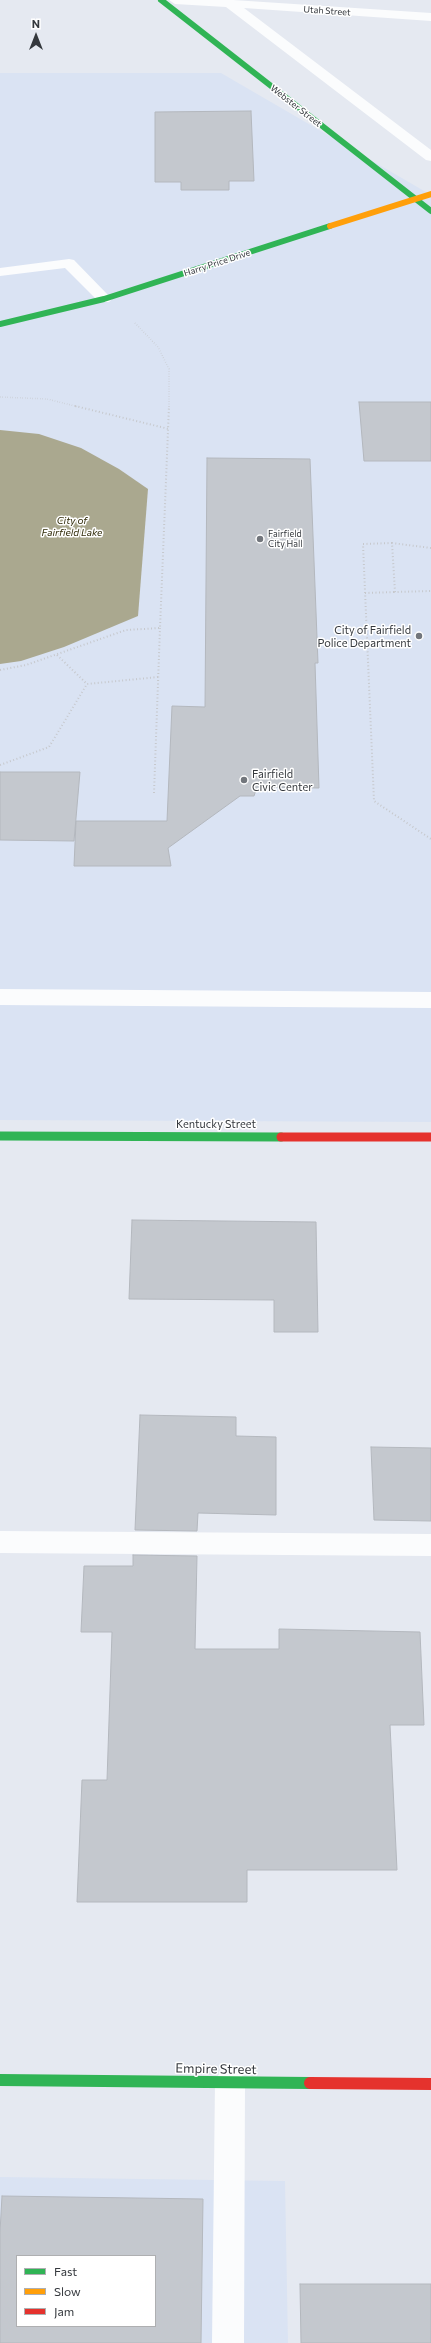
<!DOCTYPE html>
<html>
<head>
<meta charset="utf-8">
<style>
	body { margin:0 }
	#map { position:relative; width:431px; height:2343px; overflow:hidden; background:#e5e9f1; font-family:Commissioner,sans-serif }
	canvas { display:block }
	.legend { position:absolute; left:16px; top:2255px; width:140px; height:72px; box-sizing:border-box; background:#fff; border:1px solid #aeafb1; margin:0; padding:5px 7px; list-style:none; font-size:12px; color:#34383d }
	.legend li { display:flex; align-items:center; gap:8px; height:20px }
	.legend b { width:20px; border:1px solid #aeafb1 }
	.north { position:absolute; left:16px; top:16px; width:40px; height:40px; -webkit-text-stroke:3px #fff; paint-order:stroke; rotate:0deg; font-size:11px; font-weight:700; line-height:16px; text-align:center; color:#34383d }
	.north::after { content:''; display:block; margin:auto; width:14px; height:18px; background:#34383d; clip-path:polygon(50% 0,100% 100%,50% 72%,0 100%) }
</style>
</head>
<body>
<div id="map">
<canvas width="431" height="2343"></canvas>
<ul class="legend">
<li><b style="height:5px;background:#30b455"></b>Fast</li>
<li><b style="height:5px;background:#ff9f0a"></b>Slow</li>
<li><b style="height:5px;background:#e5322d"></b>Jam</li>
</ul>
<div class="north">N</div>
</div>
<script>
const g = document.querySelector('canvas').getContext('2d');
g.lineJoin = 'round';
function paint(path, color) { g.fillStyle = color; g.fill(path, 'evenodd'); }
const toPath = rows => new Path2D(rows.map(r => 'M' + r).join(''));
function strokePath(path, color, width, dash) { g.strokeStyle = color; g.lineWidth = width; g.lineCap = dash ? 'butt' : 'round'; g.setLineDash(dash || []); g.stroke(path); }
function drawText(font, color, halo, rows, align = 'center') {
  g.font = font + ' Commissioner,sans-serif'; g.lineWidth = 3; g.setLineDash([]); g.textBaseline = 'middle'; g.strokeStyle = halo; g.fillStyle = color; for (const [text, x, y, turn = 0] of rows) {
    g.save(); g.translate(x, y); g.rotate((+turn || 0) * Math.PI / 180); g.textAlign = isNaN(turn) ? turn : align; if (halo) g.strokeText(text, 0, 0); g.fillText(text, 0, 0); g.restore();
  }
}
const built = toPath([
	[0,73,221,73,431,195,431,1122,0,1120],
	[0,2177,285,2181,288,2343,0,2343],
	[17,2256,155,2256,155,2326,17,2326]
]);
const water = toPath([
	[0,430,39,434,81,448,119,469,148,489,138,616,64,647,21,661,0,664]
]);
const building = toPath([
	[251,111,254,181,229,181,229,190,181,190,181,182,155,182,155,112,251,111],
	[359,402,431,402,431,461,364,461,359,402],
	[207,458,310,459,318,663,315,663,319,788,257,787,254,796,240,796,168,848,171,866,74,866,76,821,167,821,172,706,205,707,207,458],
	[0,772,80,772,74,841,0,840,0,772],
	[132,1220,316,1222,318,1332,274,1332,274,1300,129,1299,132,1220],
	[140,1415,236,1417,236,1436,276,1437,276,1515,198,1513,197,1531,135,1530,140,1415],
	[371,1447,431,1448,431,1521,374,1520,371,1447],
	[133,1555,197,1556,195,1649,279,1649,279,1629,420,1632,424,1725,390,1725,397,1870,247,1870,247,1902,77,1902,82,1780,107,1780,112,1632,81,1632,84,1566,133,1566,133,1555],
	[2,2196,203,2199,201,2343,0,2343,0,2232,2,2196],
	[17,2256,155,2256,155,2326,17,2326,17,2256],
	[300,2284,431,2284,431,2343,301,2343,300,2284]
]);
const pathFar1 = toPath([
	[135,323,158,347,169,369,169,407],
	[0,397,47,399,79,407]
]);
const path = toPath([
	[75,406,169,429],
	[392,543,363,544,374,801,431,839],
	[431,548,392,543,395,592,431,591],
	[365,593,395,592],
	[57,655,87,684,158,677],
	[0,670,26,665,126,630,160,628,169,406],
	[0,765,49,747,87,684],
	[154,793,160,628]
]);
const lane = toPath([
	[69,259,74,260,109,296,112,299,109,302,99,302,65,268,0,276,0,268,69,259],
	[0,989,431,992,431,1008,0,1005,0,989],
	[0,1531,431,1534,431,1556,0,1553,0,1531],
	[230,2067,240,2072,245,2082,244,2343,212,2343,215,2082,220,2072,230,2067]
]);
const street = toPath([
	[169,0,233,0,431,13,431,21,244,8,431,150,431,161,426,160,226,7,175,4,169,0]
]);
const fastFar2 = toPath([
	[161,0,431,211],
	[0,324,104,299,330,226]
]);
const fastFar1 = toPath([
	[0,1136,281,1137]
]);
const fast = toPath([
	[0,2080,310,2083]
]);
const slow = toPath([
	[330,226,431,194]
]);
const jamFar1 = toPath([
	[281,1137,431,1137]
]);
const jam = toPath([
	[310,2083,431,2084]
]);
const markers = [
	[260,539,4,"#72767c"],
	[419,636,4,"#72767c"],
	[244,780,4,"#72767c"]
];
const farStreetnames = [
	["Utah Street",327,11,4],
	["Webster Street",296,106,38],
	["Harry Price Drive",217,263,-18]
];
const farPoinames = [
	["Fairfield",268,534],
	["City Hall",268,544]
];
const farWaternames = [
	["City of",72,521],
	["Fairfield Lake",72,533]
];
const poiNames = [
	["City of Fairfield",411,630],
	["Police Department",411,643],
	["Fairfield",252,774,"left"],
	["Civic Center",252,787,"left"]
];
const streetNames = [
	["Kentucky Street",216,1124]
];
const nearStreetnames = [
	["Empire Street",216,2069,1]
];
paint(built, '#dae3f3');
paint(water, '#aaa88f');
paint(building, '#c4c8ce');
strokePath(building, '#b4b8be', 1);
strokePath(pathFar1, '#c6c8cc', 1.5, [0.5, 2]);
strokePath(path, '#c6c8cc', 2, [1, 2.5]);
paint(lane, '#fbfcfd');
paint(street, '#fbfcfd');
strokePath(fastFar2, '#30b455', 6);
strokePath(fastFar1, '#30b455', 9);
strokePath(fast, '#30b455', 12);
strokePath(slow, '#ff9f0a', 6);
strokePath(jamFar1, '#e5322d', 9);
strokePath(jam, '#e5322d', 12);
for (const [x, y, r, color] of markers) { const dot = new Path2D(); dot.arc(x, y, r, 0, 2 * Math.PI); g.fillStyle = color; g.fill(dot); strokePath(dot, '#fff', 1.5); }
drawText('9px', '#34383d', '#fff', farStreetnames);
drawText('9px', '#34383d', '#fff', farPoinames, 'left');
drawText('italic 10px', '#302b08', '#fff', farWaternames);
drawText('11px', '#34383d', '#fff', poiNames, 'right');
drawText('11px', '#34383d', '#fff', streetNames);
drawText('13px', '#34383d', '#fff', nearStreetnames);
</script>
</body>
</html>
